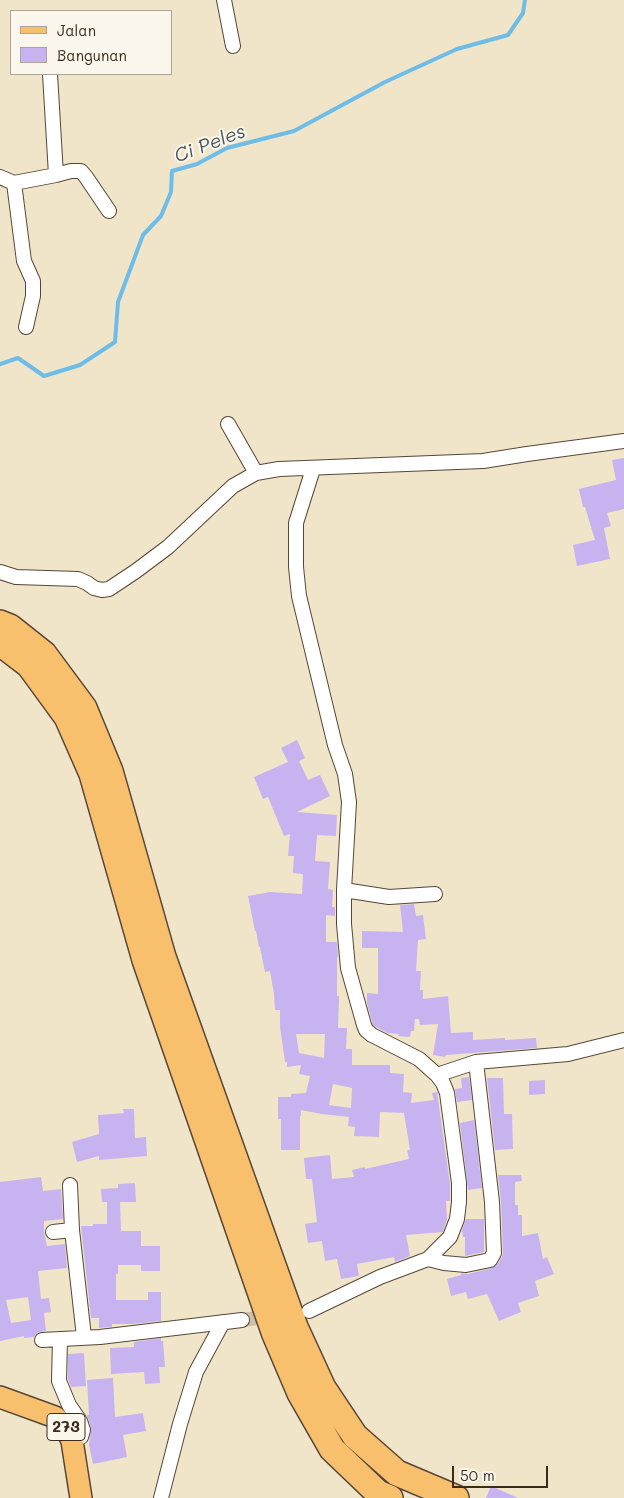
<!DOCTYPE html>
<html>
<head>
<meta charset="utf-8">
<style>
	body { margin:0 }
	#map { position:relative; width:624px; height:1498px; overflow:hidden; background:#f0e5c8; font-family:Mali,sans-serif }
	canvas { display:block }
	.legend { position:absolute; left:10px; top:10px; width:162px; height:65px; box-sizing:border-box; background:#fbf7ec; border:1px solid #aea59a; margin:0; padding:6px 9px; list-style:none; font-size:15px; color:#3b2a1e }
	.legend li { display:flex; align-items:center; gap:10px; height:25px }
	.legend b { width:25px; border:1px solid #aea59a }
	.scale { position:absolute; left:452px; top:1466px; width:96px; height:22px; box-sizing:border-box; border:2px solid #3b2a1e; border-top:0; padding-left:6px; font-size:15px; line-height:18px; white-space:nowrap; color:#3b2a1e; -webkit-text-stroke:4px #fbf7ec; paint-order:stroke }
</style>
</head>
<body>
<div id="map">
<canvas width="624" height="1498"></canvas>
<ul class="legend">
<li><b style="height:6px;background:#f8bf6c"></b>Jalan</li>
<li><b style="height:14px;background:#c8b3f1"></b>Bangunan</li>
</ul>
<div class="scale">50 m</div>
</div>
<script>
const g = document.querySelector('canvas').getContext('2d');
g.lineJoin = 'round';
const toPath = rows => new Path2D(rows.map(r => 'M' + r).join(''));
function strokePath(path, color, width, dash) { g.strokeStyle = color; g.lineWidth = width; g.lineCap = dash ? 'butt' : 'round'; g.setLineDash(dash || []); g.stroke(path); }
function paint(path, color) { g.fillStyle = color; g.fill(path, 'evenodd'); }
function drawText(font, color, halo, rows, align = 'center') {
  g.font = font + ' Mali,sans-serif'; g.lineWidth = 4; g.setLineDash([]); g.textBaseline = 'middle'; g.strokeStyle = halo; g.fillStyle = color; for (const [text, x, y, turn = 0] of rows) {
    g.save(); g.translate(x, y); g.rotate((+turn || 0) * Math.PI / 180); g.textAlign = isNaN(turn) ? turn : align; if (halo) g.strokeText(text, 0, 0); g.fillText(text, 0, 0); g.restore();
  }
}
const stream = toPath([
	[0,364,18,358,44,376,80,365,115,342,118,302,143,235,161,216,171,192,172,171,197,164,227,148,294,131,385,82,457,49,508,35,523,13,525,0]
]);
const building = toPath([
	[624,458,624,509,607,513,611,526,604,528,610,559,577,566,573,545,595,540,585,507,583,507,579,489,616,480,612,460],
	[297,740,305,758,299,761,308,780,320,775,330,796,297,812,337,815,336,836,317,835,315,861,330,862,328,889,333,890,332,907,335,907,335,916,326,915,326,942,337,942,338,957,337,957,337,996,339,996,338,1028,347,1028,346,1049,352,1049,352,1065,390,1065,390,1073,404,1074,403,1092,412,1093,411,1103,434,1100,432,1093,437,1092,450,1184,450,1201,446,1201,447,1219,443,1232,406,1235,410,1256,395,1262,394,1257,357,1264,359,1276,341,1279,337,1259,325,1261,322,1241,308,1243,305,1224,317,1222,312,1179,306,1179,304,1158,330,1155,332,1179,354,1177,352,1170,365,1167,365,1169,409,1159,407,1150,410,1150,404,1113,380,1112,379,1137,354,1136,355,1127,348,1126,349,1117,322,1114,301,1110,301,1116,300,1116,300,1150,281,1150,281,1119,278,1119,278,1097,291,1097,291,1094,306,1093,310,1076,299,1074,301,1065,287,1067,287,1062,285,1062,280,1027,280,1010,275,1010,274,994,270,971,265,972,260,947,259,947,256,931,255,931,248,896,270,892,302,894,303,874,293,873,294,856,288,856,290,834,284,836,268,797,263,799,254,777,288,762,281,748],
	[296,1034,325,1034,324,1058,299,1053],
	[333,1084,352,1088,351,1108,329,1105],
	[414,904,416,916,423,915,426,939,418,940,416,971,421,971,420,990,423,990,423,999,448,996,451,1033,473,1032,473,1040,505,1038,505,1040,536,1038,537,1048,446,1055,445,1057,433,1055,438,1024,420,1025,419,1019,415,1019,414,1031,411,1031,410,1037,398,1036,399,1034,387,1033,373,1025,367,1003,367,993,378,994,378,948,362,948,362,931,403,932,400,905],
	[469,1077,472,1100,457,1102,455,1089,462,1088,461,1078],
	[487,1078,503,1078,504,1114,512,1114,513,1149,495,1150],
	[545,1080,545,1094,529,1095,529,1081],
	[123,1109,134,1109,135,1138,146,1137,147,1156,99,1160,99,1156,77,1162,72,1142,99,1134,98,1115,124,1113],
	[474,1120,482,1188,468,1190,460,1123],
	[498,1175,521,1175,522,1181,515,1182,515,1205,518,1205,518,1215,522,1215,522,1236,538,1233,543,1259,547,1257,554,1274,535,1281,539,1296,518,1303,521,1312,499,1321,487,1294,468,1299,466,1292,451,1296,447,1279,461,1275,461,1273,468,1274,492,1268,497,1265,502,1257,503,1253,501,1202],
	[41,1177,43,1191,61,1189,63,1219,44,1221,44,1232,47,1246,65,1244,67,1268,38,1271,41,1299,49,1298,51,1312,44,1313,46,1331,38,1332,34,1337,24,1338,24,1336,0,1341,0,1182],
	[28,1297,31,1320,11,1323,6,1300],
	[135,1183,136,1202,120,1202,121,1231,141,1231,141,1246,160,1246,160,1271,141,1271,141,1265,118,1265,118,1274,116,1274,116,1300,148,1300,148,1292,161,1292,161,1321,133,1324,112,1324,112,1327,99,1328,99,1318,91,1318,81,1226,93,1226,93,1224,107,1224,107,1202,102,1202,101,1189,118,1188,118,1184],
	[466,1219,484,1219,484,1252,465,1256,465,1237,463,1237,462,1230],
	[161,1338,161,1341,163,1341,165,1367,159,1367,160,1383,145,1384,144,1372,111,1374,110,1348,134,1347,134,1342],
	[84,1353,86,1386,71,1387,68,1379,68,1354],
	[113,1378,115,1417,143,1413,146,1431,123,1435,127,1457,93,1464,89,1445,91,1428,87,1415,89,1415,87,1380],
	[491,1486,518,1498,486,1498]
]);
const streetTunnel = toPath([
	[242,1320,274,1316]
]);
const street = toPath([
	[224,0,233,46],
	[50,74,56,175],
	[0,177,14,183,56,175,71,171,81,171,86,177,109,211],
	[14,183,24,261,33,281,33,296,26,327],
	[228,424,256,473],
	[0,572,16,577,78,579,87,583,94,588,102,590,109,589,136,571,168,547,233,486,256,473,279,469,483,461,527,454,624,441],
	[344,890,389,897,435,894],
	[476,1062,568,1054,624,1040],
	[70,1185,72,1230,84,1337],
	[53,1232,72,1230],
	[428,1259,450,1237,457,1219,459,1202,459,1183,447,1093,443,1083,437,1075],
	[309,1311,380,1277,428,1259,444,1263,466,1265,490,1260,494,1253,492,1202,476,1062,437,1075,419,1059,372,1035,366,1030,364,1025,348,968,344,924,344,890,349,802,345,774,335,745,299,596,296,567,296,523,313,469],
	[60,1339,59,1381,69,1405,80,1421,83,1430,81,1437,72,1441],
	[42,1340,100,1337,242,1320],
	[161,1498,180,1424,196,1372,223,1322]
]);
const primary = toPath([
	[0,1397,55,1417,66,1427,72,1441,81,1498]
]);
const highway = toPath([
	[0,623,10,627,44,654,84,708,110,771,163,957,295,1327,323,1388,355,1436,397,1473,456,1498],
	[0,643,29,665,67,717,92,774,145,960,274,1332,300,1393,332,1449,378,1493,390,1498]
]);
const shields = [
	[66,1427,38]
];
const shieldNames = [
	["273",66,1427]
];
const waterNames = [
	["Ci Peles",210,144,-21]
];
strokePath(stream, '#6ebce8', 4);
paint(building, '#c8b3f1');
strokePath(streetTunnel, '#ccc0a6', 14, [14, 7]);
strokePath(street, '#564638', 16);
strokePath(primary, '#564638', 24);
strokePath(highway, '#564638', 28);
strokePath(street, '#fff', 14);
strokePath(primary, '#f8bf6c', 21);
strokePath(highway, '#f8bf6c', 25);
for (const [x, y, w] of shields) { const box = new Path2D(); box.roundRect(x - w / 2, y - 13.5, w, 27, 4); g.fillStyle = '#fbf7ec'; g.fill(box); strokePath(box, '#3b2a1e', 1); }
drawText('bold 16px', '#3b2a1e', null, shieldNames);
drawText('italic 19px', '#4a565b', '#fbf7ec', waterNames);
</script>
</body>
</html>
